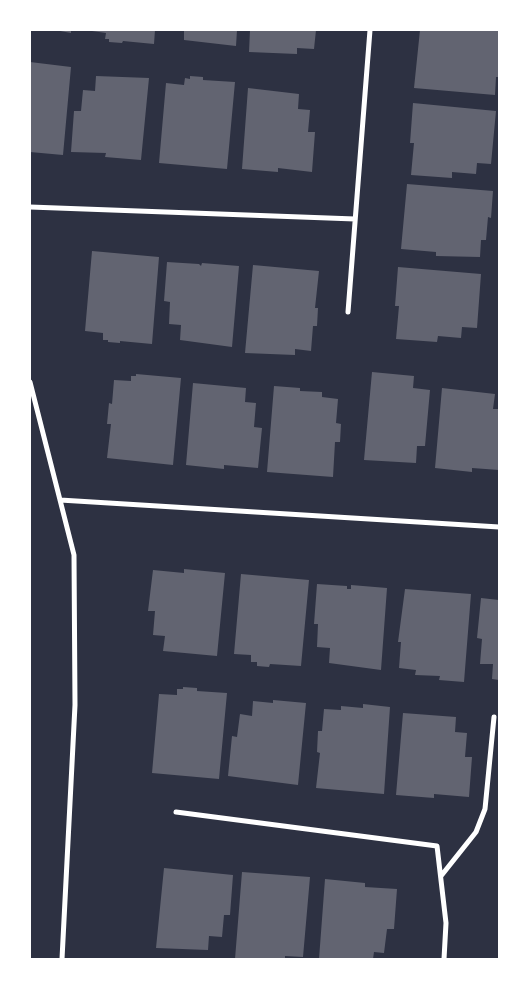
<!DOCTYPE html>
<html>
<head>
<meta charset="utf-8">
<style>
	body { margin:0 }
	#map { position:relative; width:529px; height:989px; overflow:hidden; background:#2d3142; font-family:"Fira Sans Condensed",sans-serif }
	canvas { display:block }
	.frame { position:absolute; inset:0; border:31px solid #fff; pointer-events:none }
</style>
</head>
<body>
<div id="map">
<canvas width="529" height="989"></canvas>
<div class="frame"></div>
</div>
<script>
const g = document.querySelector('canvas').getContext('2d');
g.lineJoin = 'round';
function paint(path, color) { g.fillStyle = color; g.fill(path, 'evenodd'); }
const toPath = rows => new Path2D(rows.map(r => 'M' + r).join(''));
function strokePath(path, color, width, dash) { g.strokeStyle = color; g.lineWidth = width; g.lineCap = dash ? 'butt' : 'round'; g.setLineDash(dash || []); g.stroke(path); }
const building = toPath([
	[55,30,71,30,71,33],
	[85,30,155,30,154,44,123,41,122,43,109,42,109,39,105,39,106,33],
	[184,30,237,30,236,46,184,40],
	[250,30,316,30,314,49,297,48,297,54,249,52],
	[420,30,499,30,499,77,496,77,495,95,414,88],
	[30,62,71,67,63,155,30,152],
	[96,76,149,78,141,160,105,157,106,153,71,152,74,111,81,111,83,90,95,91],
	[190,76,203,77,203,80,235,82,227,169,159,163,166,83,184,85,185,78,190,79],
	[248,88,299,94,298,109,310,110,308,132,315,132,312,172,278,168,278,172,242,169],
	[413,103,496,111,491,164,477,163,476,174,452,172,452,178,411,175,414,143,410,143],
	[407,184,493,191,491,218,488,217,486,240,481,240,480,257,436,256,436,252,401,249],
	[92,251,159,257,152,344,120,341,120,343,108,342,108,340,103,340,103,333,85,331],
	[167,262,199,264,201,266,202,263,239,266,232,347,180,340,181,325,169,324,170,302,164,301],
	[253,265,319,271,315,308,318,308,317,326,313,326,311,351,295,349,295,355,245,353],
	[398,267,481,274,477,328,462,327,461,338,438,336,437,342,396,339,399,306,395,306],
	[372,372,414,376,413,388,430,390,425,446,417,446,416,463,364,460],
	[136,374,181,378,173,465,107,458,111,424,107,424,109,403,112,404,114,380,131,381,131,376,136,376],
	[193,383,246,388,245,402,256,403,254,427,262,428,258,468,224,465,224,469,186,465],
	[274,386,300,388,300,391,322,392,322,397,338,399,336,423,341,424,340,442,335,442,333,477,267,472],
	[442,388,495,394,493,409,499,409,499,470,472,468,472,472,435,468],
	[184,569,225,573,217,656,163,651,165,636,153,635,155,611,148,611,153,570,184,573],
	[241,574,309,580,301,666,270,664,269,667,257,666,257,662,251,662,251,655,234,654],
	[317,584,347,586,347,589,351,589,351,585,387,588,381,670,329,663,330,648,317,647,318,624,314,624],
	[405,589,471,594,464,682,439,680,440,676,415,675,416,670,399,668,401,642,398,642],
	[481,598,499,600,499,680,492,679,493,664,480,664,482,639,477,638],
	[183,687,197,688,197,691,227,693,219,779,152,773,159,694,177,695,177,689,183,689],
	[273,700,306,703,298,785,228,776,232,736,237,737,240,714,252,716,253,701,273,703],
	[363,704,390,707,384,794,316,788,320,753,317,752,318,731,322,731,324,709,341,710,341,706,363,708],
	[403,713,456,717,455,732,467,733,465,757,472,757,469,797,434,794,434,798,396,795],
	[164,868,233,875,230,915,224,915,222,937,209,936,208,950,156,948],
	[242,872,310,877,303,957,285,956,285,959,235,959],
	[325,879,365,883,365,887,397,889,394,929,387,929,384,953,374,952,373,959,319,959]
]);
const minor = toPath([
	[30,207,355,219],
	[348,312,370,30],
	[30,382,74,555,75,705,62,959],
	[60,500,499,527],
	[176,812,437,846,446,923,444,959],
	[441,876,476,832,485,809,494,717]
]);
paint(building, '#626471');
strokePath(minor, '#fff', 5);
</script>
</body>
</html>
